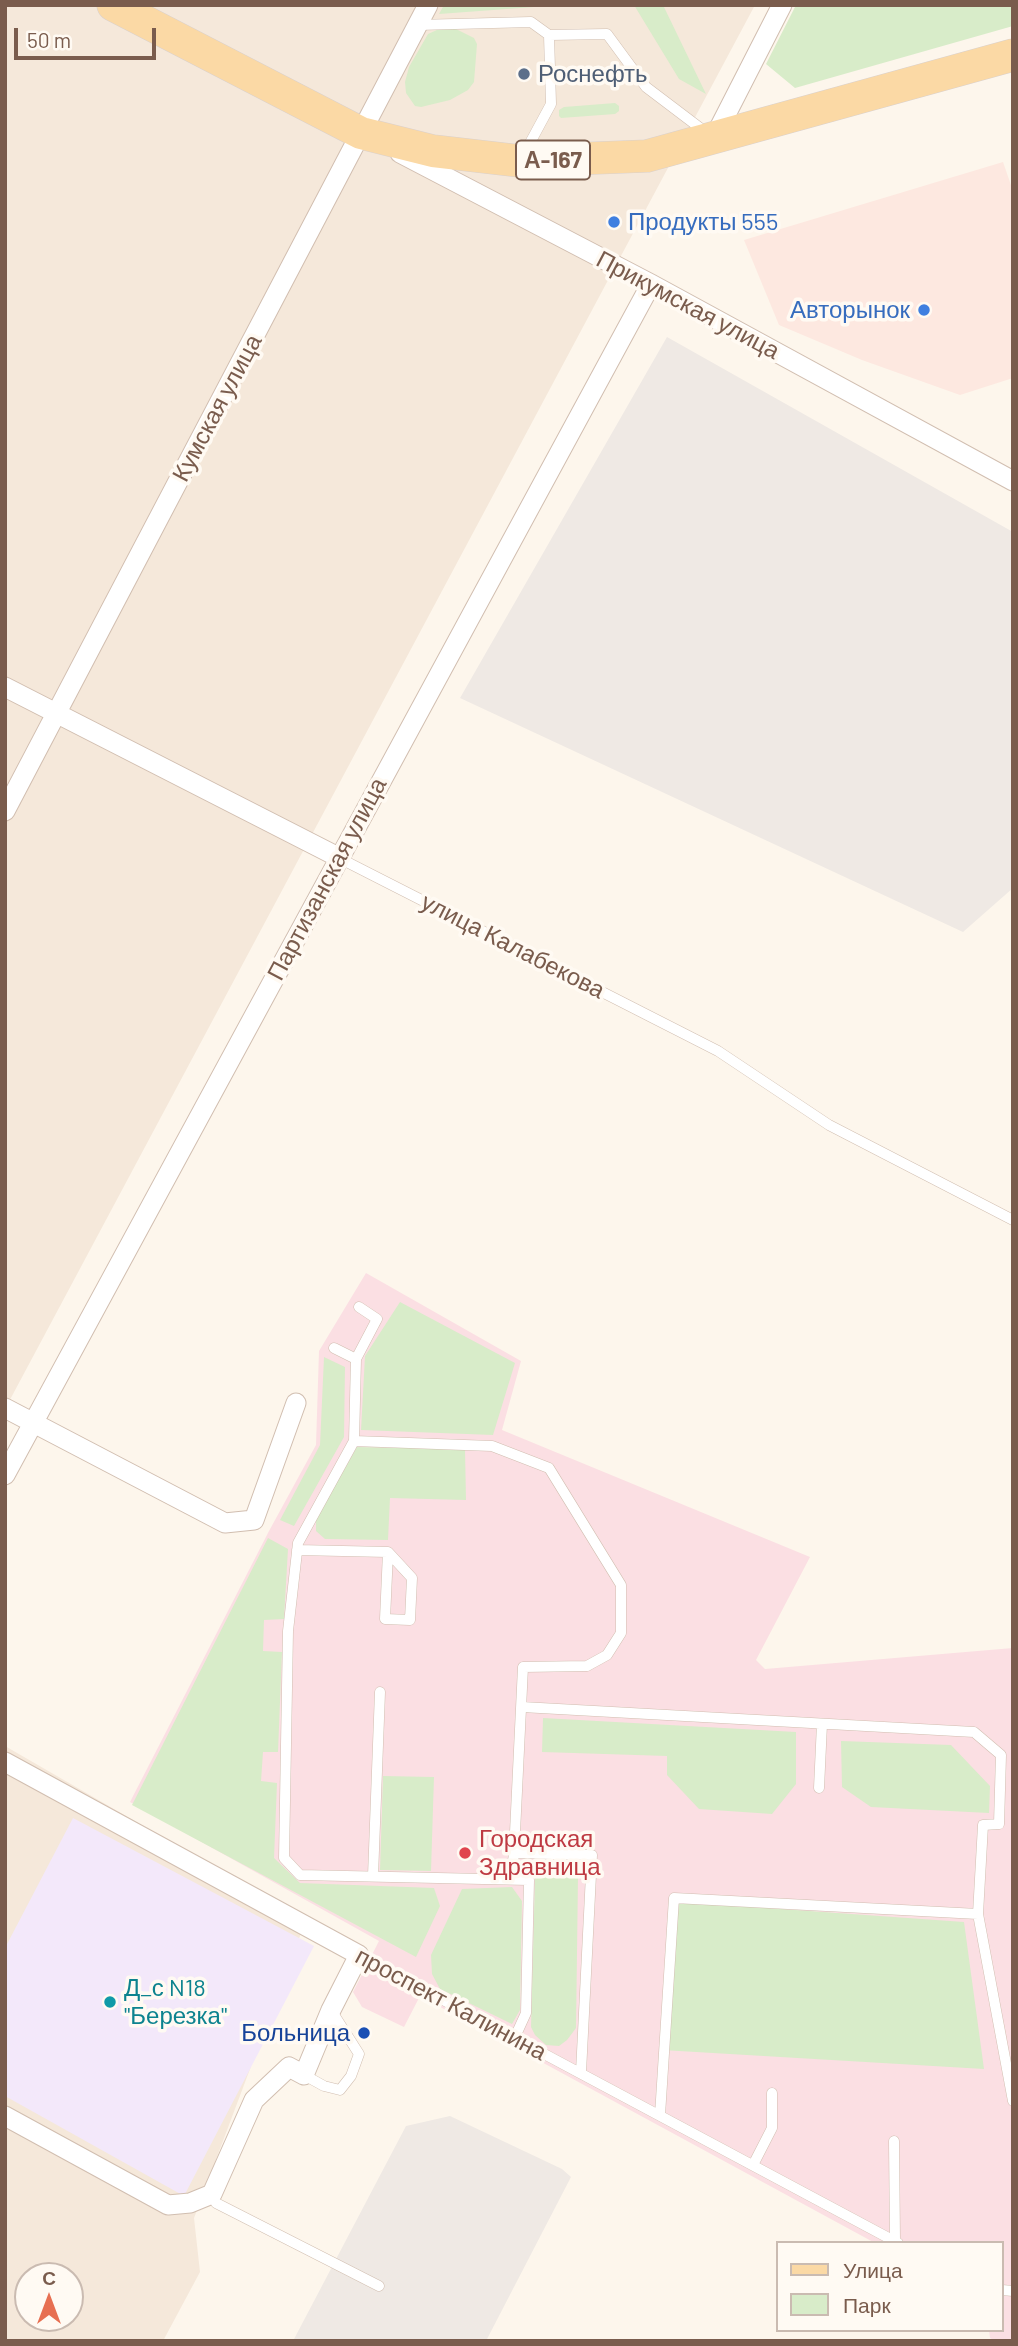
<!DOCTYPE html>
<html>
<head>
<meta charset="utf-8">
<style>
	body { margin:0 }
	#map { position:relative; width:1018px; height:2346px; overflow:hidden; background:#fdf6ec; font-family:Barlow,sans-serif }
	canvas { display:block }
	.frame { position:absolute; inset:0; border:7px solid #7a5c4d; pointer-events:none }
	.legend { position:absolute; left:776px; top:2241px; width:228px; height:91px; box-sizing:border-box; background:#fffaf3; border:2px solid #cabbb1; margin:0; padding:9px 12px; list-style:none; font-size:21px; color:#7a5c4d }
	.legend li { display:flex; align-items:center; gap:14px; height:35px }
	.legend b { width:35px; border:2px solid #cabbb1 }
	.north { position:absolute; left:14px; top:2262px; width:70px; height:70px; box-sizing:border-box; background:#fffaf3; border:2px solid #cabbb1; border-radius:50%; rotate:0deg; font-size:19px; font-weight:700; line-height:28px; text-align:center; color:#7a5c4d }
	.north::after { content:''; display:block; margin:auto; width:24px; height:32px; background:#e76f51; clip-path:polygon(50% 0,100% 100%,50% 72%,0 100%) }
	.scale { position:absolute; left:14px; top:28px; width:142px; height:32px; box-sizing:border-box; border:4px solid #7a5c4d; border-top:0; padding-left:9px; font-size:21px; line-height:24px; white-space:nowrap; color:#7a5c4d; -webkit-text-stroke:5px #fffaf3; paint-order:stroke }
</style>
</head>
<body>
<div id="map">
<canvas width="1018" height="2346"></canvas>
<div class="frame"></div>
<ul class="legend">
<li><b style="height:9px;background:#fbd9a5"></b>Улица</li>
<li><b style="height:19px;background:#d8ecc9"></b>Парк</li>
</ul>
<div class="north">С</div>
<div class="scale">50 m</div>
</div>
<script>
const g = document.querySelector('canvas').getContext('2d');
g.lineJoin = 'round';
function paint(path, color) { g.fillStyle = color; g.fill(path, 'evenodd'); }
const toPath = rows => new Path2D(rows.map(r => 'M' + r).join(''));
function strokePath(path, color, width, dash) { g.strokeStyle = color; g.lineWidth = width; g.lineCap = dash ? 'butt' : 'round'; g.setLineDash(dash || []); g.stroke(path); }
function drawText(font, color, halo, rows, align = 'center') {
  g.font = font + ' Barlow,sans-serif'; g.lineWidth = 7; g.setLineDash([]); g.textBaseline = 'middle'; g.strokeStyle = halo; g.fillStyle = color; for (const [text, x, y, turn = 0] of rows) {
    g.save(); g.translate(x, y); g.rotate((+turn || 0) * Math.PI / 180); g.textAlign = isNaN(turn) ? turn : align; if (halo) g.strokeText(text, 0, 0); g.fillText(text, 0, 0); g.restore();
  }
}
const residential = toPath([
	[5,5,755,5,5,1409],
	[5,1746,306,1920,194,2218,200,2272,163,2341,5,2341],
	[28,2276,70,2276,70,2318,28,2318]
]);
const commercial = toPath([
	[1003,162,1013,191,1013,378,960,395,862,360,779,325,744,240]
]);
const industrial = toPath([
	[667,337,1013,532,1013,888,963,932,460,698],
	[450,2116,562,2169,571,2177,486,2341,293,2341,406,2126]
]);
const education = toPath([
	[73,1818,314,1946,184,2196,5,2096,5,1948]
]);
const medical = toPath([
	[366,1273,521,1361,502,1430,810,1557,756,1660,765,1669,1013,1648,1013,2341,995,2341,990,2338,989,2330,1002,2330,1002,2243,875,2243,420,1996,404,2027,362,2007,353,1992,379,1941,130,1802,269,1531,316,1445,319,1351]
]);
const green = toPath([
	[444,5,561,5,439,14],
	[634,5,663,5,706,94,679,79],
	[796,5,1013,5,1013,26,795,88,766,64],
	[439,29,456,29,474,38,477,44,474,82,468,90,450,100,421,107,415,106,406,93,405,82,409,67,428,34],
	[615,103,619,106,619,111,615,114,561,118,559,116,559,110,564,107],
	[400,1302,515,1363,493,1435,361,1430,365,1356],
	[324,1357,345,1367,344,1437,294,1526,280,1520,320,1445],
	[357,1447,465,1449,466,1500,390,1498,388,1540,325,1539,316,1531,316,1519],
	[268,1538,288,1549,284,1619,264,1620,263,1651,282,1652,278,1752,263,1752,261,1781,277,1783,274,1858,300,1883,434,1888,440,1906,416,1957,132,1805],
	[543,1718,796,1732,796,1784,772,1814,699,1809,667,1775,667,1756,542,1752],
	[841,1741,951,1745,990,1786,989,1813,871,1807,842,1787],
	[383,1776,434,1777,431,1871,380,1870],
	[556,1859,570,1866,578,1877,576,2028,567,2040,559,2046,546,2045,535,2035,531,2027,535,1877,544,1864],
	[512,1887,522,1901,520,2010,512,2024,440,1989,432,1974,431,1955,462,1889],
	[669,1901,964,1922,984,2069,662,2050]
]);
const service = toPath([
	[417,25,531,22,549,35],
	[524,154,551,104,549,35,607,34,646,87,708,134],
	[339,858,718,1051,829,1125,1013,1220],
	[334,1348,356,1359],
	[354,1441,356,1359,377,1319,359,1307],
	[297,1550,388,1552,385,1619,410,1620,412,1578,388,1552],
	[522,1707,974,1732,1001,1755,999,1824,983,1825,978,1914,1013,2101],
	[819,1788,822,1724],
	[373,1876,380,1692],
	[511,1879,514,1853],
	[359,1955,898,2243],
	[515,2037,526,2013,529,1880,300,1875,284,1858,288,1631,298,1543,354,1441,492,1446,549,1468,621,1585,621,1633,607,1655,587,1666,523,1667,514,1853,592,1855,581,2072],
	[304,2075,324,2086,340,2090,351,2076,359,2054,331,2010],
	[660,2115,674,1898,978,1914],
	[894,2141,895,2241],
	[753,2165,772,2128,772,2093],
	[212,2194,216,2203,379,2286],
	[1002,2290,1013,2291]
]);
const minor = toPath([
	[714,138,782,5],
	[400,153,651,284,1013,481],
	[5,687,338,857],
	[5,811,428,5],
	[5,1408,225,1523,254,1520,296,1403],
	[5,1475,651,284],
	[5,1762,359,1955,331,2010,304,2075,289,2067,254,2100,212,2194,190,2203,168,2205,5,2116]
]);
const primary = toPath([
	[113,5,361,133,433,151,520,161,647,156,1013,55]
]);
const markers = [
	[524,74,7,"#5c6f8a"],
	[614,222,7,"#3f7fe0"],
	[924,310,7,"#3f7fe0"],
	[465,1853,7,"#e0444e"],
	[110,2002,7,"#0f9aa8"],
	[364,2033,7,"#1a4fb4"]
];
const shields = [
	[553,160,74]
];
const shieldNames = [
	["А-167",553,160]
];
const serviceNames = [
	["Роснефть",538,74]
];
const shopNames = [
	["Продукты 555",628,222],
	["Авторынок",910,310,"right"]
];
const streetNames = [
	["Прикумская улица",688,305,28],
	["Кумская улица",217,408,-62],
	["Партизанская улица",327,879,-62],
	["улица Калабекова",513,946,27],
	["проспект Калинина",451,2004,28]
];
const healthNames = [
	["Городская",479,1839],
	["Здравница",479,1867]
];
const cultureNames = [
	["Д_с N18",124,1988],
	["\"Березка\"",124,2016]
];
const transitNames = [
	["Больница",350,2033]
];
paint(residential, '#f5e8da');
paint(commercial, '#fde8e0');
paint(industrial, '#efe9e4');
paint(education, '#f3e8fa');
paint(medical, '#fbdfe3');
paint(green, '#d8ecc9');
strokePath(service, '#d1beb0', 11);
strokePath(minor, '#d1beb0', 21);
strokePath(primary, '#dad1cd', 33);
strokePath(service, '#fff', 10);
strokePath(minor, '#fff', 19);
strokePath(primary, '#fbd9a5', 32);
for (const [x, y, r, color] of markers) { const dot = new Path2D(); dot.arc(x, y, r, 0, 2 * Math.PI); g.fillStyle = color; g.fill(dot); strokePath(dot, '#fffaf3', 2.5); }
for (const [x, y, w] of shields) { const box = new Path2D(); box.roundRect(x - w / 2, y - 19.5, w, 39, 5); g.fillStyle = '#fffaf3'; g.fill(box); strokePath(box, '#7a5c4d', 2); }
drawText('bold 23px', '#7a5c4d', null, shieldNames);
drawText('24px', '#4e5e75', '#fffaf3', serviceNames, 'left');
drawText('24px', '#366cbe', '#fffaf3', shopNames, 'left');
drawText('24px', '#7a5c4d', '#fffaf3', streetNames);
drawText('24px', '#be3a42', '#fffaf3', healthNames, 'left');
drawText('24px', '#0d838f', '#fffaf3', cultureNames, 'left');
drawText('24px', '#164399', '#fffaf3', transitNames, 'right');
</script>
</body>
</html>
